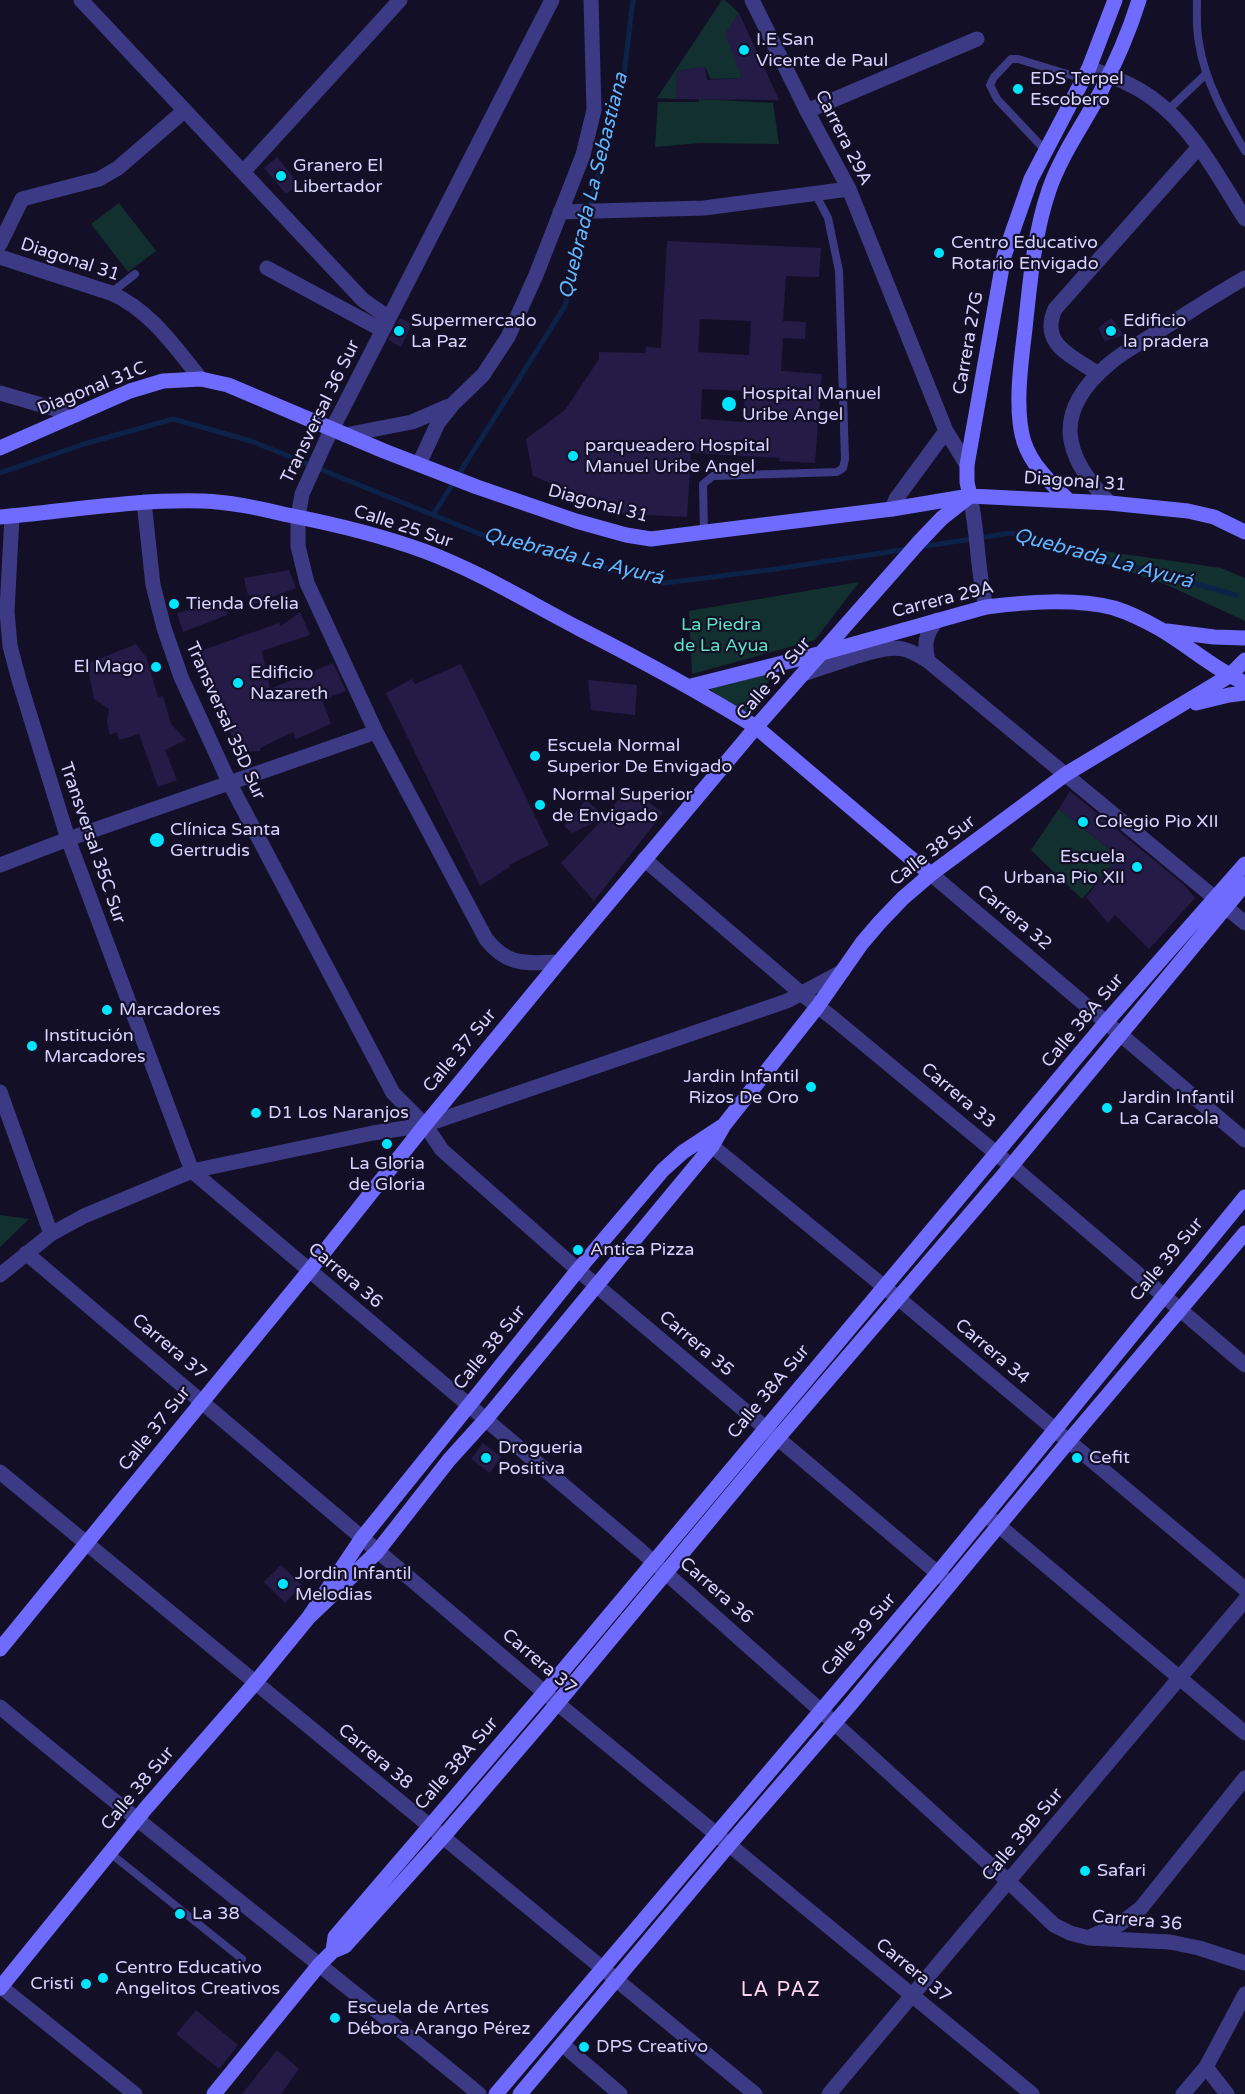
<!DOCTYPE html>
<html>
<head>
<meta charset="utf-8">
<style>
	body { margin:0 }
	canvas { display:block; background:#130f26 }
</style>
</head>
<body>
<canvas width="1245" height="2094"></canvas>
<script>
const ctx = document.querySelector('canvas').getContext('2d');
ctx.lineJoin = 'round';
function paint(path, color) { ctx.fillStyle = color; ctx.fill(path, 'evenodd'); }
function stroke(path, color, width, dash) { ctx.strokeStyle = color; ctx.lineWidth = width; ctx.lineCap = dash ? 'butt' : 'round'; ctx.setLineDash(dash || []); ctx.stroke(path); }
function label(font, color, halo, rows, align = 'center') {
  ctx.font = font + ' "Varela Round",sans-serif'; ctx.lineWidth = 4.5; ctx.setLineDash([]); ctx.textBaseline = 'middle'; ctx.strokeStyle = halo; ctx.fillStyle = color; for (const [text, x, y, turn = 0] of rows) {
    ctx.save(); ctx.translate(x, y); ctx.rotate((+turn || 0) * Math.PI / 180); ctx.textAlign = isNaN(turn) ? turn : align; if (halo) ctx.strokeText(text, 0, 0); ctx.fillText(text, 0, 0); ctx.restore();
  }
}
paint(new Path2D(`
	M722,0H725L739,13L727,31L742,78L711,79L705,67L677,71L676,99L657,98Z
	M699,99L773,103L779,144L700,143L655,147L658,102H699Z
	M119,203L156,251L128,272L91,224Z
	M1046,543L1221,568L1245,578V621L1165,584Z
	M859,582L815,640L692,674L689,611Z
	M780,666L743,715L705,685Z
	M1059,809L1119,857L1082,899L1031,850Z
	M0,1215L29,1219L0,1247Z`), '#12302f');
stroke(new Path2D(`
	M0,473L84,444L173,419L251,441L485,536L665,583L776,569L908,549
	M433,515L565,306L624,74L633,0
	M920,547L1011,533L1236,595`), '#0c2248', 5);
paint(new Path2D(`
	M739,13L779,100L676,99L677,71L705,67L707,80L742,78L725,34Z
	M277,157L299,184L286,194L264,168Z
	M667,241L821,248L819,277L786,276L783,321L806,322L805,339L783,338L781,371L822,374L815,463L779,461L780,458L691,453L687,517L625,514L533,476L526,439L565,410L599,359V352L645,353L646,347L661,348ZM700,319L751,321L749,355L698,352ZM702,389L745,391L743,422L701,419Z
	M400,318L412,324L401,347L388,340Z
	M1111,318L1124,335L1105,341L1098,328Z
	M289,570L296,588L254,604L247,592L244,578Z
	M225,601L227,615L183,632L177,613Z
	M300,612L310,635L262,651L270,689L333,663L346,691L322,700L331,724L296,739L293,732L260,748L261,751L240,752L192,654L279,623L281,626Z
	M136,644L146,657L158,697L163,696L171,724L186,740L165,750L177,780L158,787L139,734L119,740L117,732L110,735L107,722L109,709L94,699L87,664Z
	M461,664L549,845L509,865L510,867L480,886L386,693L412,679L415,684Z
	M588,680L637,685L635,715L591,710Z
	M629,787L663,813L594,901L561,863L605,817L572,833L564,826L586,800L606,817L615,807L614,805Z
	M1070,791L1183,884L1195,898L1149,949L1115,915L1108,923L1086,897L1119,857L1059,809Z
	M483,1443L501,1457L490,1473L471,1459Z
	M281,1565L302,1585L285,1603L264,1582Z
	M196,2010L238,2045L219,2069L176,2034Z
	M277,2050L299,2069L281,2094H242Z`), '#241b47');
stroke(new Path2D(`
	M1197,0C1197,14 1196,29 1199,43C1205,82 1225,117 1245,151
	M1167,111L1206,74
	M1045,150L997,99L990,85L994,77L1011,59H1018L1077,77L1083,73
	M111,293L135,274
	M704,532L703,484L713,476L837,472L843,468L845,459L839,271L828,218L815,193
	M110,1853L242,1959`), '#3d3a85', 8);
stroke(new Path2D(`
	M81,0L363,300L389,318
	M552,0L326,441L302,494L298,517V546L307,583L376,732L486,939C508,967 526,963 559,962
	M752,0L807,111L849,189L946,431L967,465
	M1089,68C1111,76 1133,84 1152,98C1193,127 1218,177 1245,219
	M807,111L977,39
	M244,171L400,0
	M560,212L704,208L849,189
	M0,244L22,199L99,179L118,168L184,111
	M0,257L111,293C151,311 174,346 201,379
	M267,268L382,330
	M1098,374C1073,356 1039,345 1055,309L1199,147
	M0,393L76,415
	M345,435L412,422L449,406
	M419,464L438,423L453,404L483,375L508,337L536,275L583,155L594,110L591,0
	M970,496C978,532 977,570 986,607
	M144,502L153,585L164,628L181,677L230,784L393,1093L425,1125L442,1150L578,1270L947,1581
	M1110,503C1061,455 1053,411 1109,364C1124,351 1142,342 1159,331C1188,313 1216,294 1245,278
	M892,509L896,499L946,431
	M12,516L7,611L10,646L19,680L68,839L192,1171L640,1550L820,1710L1009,1882L1054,1925L1070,1933L1089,1938L1170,1942L1199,1948L1245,1963
	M937,620C925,634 924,644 928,661L1245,923
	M803,674C827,667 881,644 903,649C912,651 920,656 928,661
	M644,859L802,994L834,1019L1020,1173L1245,1365
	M0,865L68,839L376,732
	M931,874L1245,1140
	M0,1092L51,1234
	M712,1146L904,1303L1245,1589
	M26,1253L557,1703L1032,2094
	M0,1275L51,1234L84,1216L192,1171L373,1133L425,1125L787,1001L843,971
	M0,1472L755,2094
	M985,1514L1245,1733
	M0,1707C158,1839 321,1964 479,2094
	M1092,1936L1120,1924L1141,1908L1245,1778
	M0,1986L135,2094
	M562,2044L620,2094
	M1206,2067L1227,2094
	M829,2094L1245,1600
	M1183,2094L1206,2067L1245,1994`), '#3d3a85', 15);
stroke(new Path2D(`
	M0,448L130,391L163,381L201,379L228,385L384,451L477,487L576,521L626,535L651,539L698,533L892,509L970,496L1110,503L1188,511L1214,517L1245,532
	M970,496L967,482V465L1004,256L1031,179L1089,68L1115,0
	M1068,500C1051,483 1032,466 1024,442C1014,410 1021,362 1025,329C1030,282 1034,234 1049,190C1061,155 1083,125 1100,93C1114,66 1130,29 1139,0
	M0,517C68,511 135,499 203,501C232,502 261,509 288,515C334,524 380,535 424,551C478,571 528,602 578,628C639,659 699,691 756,727L908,856L931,874
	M1167,631L1214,637L1245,638
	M691,686L822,653L986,607C1027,602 1074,598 1114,608C1130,613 1146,621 1160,629C1189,646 1214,669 1245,683
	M1196,703L1229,695L1245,693
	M309,1617L377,1552L449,1460L486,1419L712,1146L724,1125L818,1006L862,943L880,922L903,898L931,874L1066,774L1229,676L1245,660
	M0,1649L309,1271L425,1125L559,962L756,727L920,541L942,518L970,496
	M333,1951L335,1937L545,1692L1107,1021L1245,864
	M0,1988L146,1808L255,1683L309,1617L362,1538L578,1270L663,1170L683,1152L721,1127
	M214,2094L319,1965L333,1951L345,1946L442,1838L545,1718L777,1439L1002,1177L1245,884
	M496,2094L937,1574L1245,1197
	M520,2094L729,1845L849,1706L1068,1442L1245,1233`), '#6f6bff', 15);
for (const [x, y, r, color] of [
	[744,50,6,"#00e5ff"],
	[1018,89,6,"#00e5ff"],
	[281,176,6,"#00e5ff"],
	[939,253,6,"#00e5ff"],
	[399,331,6,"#00e5ff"],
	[1111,331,6,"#00e5ff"],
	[729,404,8,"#00e5ff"],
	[573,456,6,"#00e5ff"],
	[174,604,6,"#00e5ff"],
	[156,667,6,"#00e5ff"],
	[238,683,6,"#00e5ff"],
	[535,756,6,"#00e5ff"],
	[540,805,6,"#00e5ff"],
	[1083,822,6,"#00e5ff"],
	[157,840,8,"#00e5ff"],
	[1137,867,6,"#00e5ff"],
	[107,1010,6,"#00e5ff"],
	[32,1046,6,"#00e5ff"],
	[811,1087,6,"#00e5ff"],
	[1107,1108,6,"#00e5ff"],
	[256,1113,6,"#00e5ff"],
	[387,1144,6,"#00e5ff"],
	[578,1250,6,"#00e5ff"],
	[486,1458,6,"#00e5ff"],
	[1077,1458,6,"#00e5ff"],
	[283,1584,6,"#00e5ff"],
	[1085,1871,6,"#00e5ff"],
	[180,1914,6,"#00e5ff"],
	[103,1978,6,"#00e5ff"],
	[86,1984,6,"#00e5ff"],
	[335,2018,6,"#00e5ff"],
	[584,2047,6,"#00e5ff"]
]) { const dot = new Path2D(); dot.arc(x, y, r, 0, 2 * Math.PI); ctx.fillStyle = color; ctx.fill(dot); stroke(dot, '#130f26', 2); }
label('18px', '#d9d4ff', '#130f26', [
	["I.E San",756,40],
	["Vicente de Paul",756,61],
	["EDS Terpel",1030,79],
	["Escobero",1030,100],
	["Granero El",293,166],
	["Libertador",293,187],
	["Centro Educativo",951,243],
	["Rotario Envigado",951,264],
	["Supermercado",411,321],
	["La Paz",411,342],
	["Edificio",1123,321],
	["la pradera",1123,342],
	["Hospital Manuel",742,394],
	["Uribe Angel",742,415],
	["parqueadero Hospital",585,446],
	["Manuel Uribe Angel",585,467],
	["Tienda Ofelia",186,604],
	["El Mago",144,667,"right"],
	["Edificio",250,673],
	["Nazareth",250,694],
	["Escuela Normal",547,746],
	["Superior De Envigado",547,767],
	["Normal Superior",552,795],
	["de Envigado",552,816],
	["Colegio Pio XII",1095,822],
	["Clínica Santa",170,830],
	["Gertrudis",170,851],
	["Escuela",1125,857,"right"],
	["Urbana Pio XII",1125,878,"right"],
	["Marcadores",119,1010],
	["Institución",44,1036],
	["Marcadores",44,1057],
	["Jardin Infantil",799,1077,"right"],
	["Rizos De Oro",799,1098,"right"],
	["Jardin Infantil",1119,1098],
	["La Caracola",1119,1119],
	["D1 Los Naranjos",268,1113],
	["La Gloria",387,1164,"center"],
	["de Gloria",387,1185,"center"],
	["Antica Pizza",590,1250],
	["Drogueria",498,1448],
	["Positiva",498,1469],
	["Cefit",1089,1458],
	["Jordin Infantil",295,1574],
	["Melodias",295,1595],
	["Safari",1097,1871],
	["La 38",192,1914],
	["Centro Educativo",115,1968],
	["Angelitos Creativos",115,1989],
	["Cristi",74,1984,"right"],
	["Escuela de Artes",347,2008],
	["Débora Arango Pérez",347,2029],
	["DPS Creativo",596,2047]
], 'left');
label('18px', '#d9d4ff', '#130f26', [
	["Carrera 29A",843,138,63],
	["Diagonal 31",70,260,18],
	["Carrera 27G",969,343,-80],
	["Diagonal 31C",92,389,-22],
	["Transversal 36 Sur",321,412,-64],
	["Diagonal 31",1075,482,4],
	["Diagonal 31",598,504,15],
	["Calle 25 Sur",403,527,18],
	["Carrera 29A",943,600,-14],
	["Calle 37 Sur",774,679,-49],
	["Transversal 35D Sur",225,721,66],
	["Transversal 35C Sur",92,843,71],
	["Calle 38 Sur",933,851,-38],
	["Carrera 32",1014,918,40],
	["Calle 38A Sur",1083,1021,-50],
	["Calle 37 Sur",460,1051,-50],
	["Carrera 33",958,1096,40],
	["Calle 39 Sur",1167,1260,-50],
	["Carrera 36",345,1276,40],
	["Carrera 35",696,1344,40],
	["Carrera 37",169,1347,40],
	["Calle 38 Sur",490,1348,-51],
	["Carrera 34",992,1352,40],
	["Calle 38A Sur",769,1392,-50],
	["Calle 37 Sur",155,1429,-51],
	["Carrera 36",716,1591,41],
	["Calle 39 Sur",859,1635,-49],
	["Carrera 37",539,1662,40],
	["Carrera 38",375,1757,40],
	["Calle 38A Sur",457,1764,-49],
	["Calle 38 Sur",138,1789,-50],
	["Calle 39B Sur",1023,1835,-50],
	["Carrera 36",1137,1921,5],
	["Carrera 37",913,1971,39]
]);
label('18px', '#5fe0c0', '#130f26', [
	["La Piedra",721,625],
	["de La Ayua",721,646]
]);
label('italic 20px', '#62b6ff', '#130f26', [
	["Quebrada La Sebastiana",594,186,-76],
	["Quebrada La Ayurá",573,557,14],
	["Quebrada La Ayurá",1103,559,15]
]);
ctx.letterSpacing = '1.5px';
label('20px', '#ffd6f0', '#130f26', [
	["LA PAZ",781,1991]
]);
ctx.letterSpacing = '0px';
</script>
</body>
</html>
